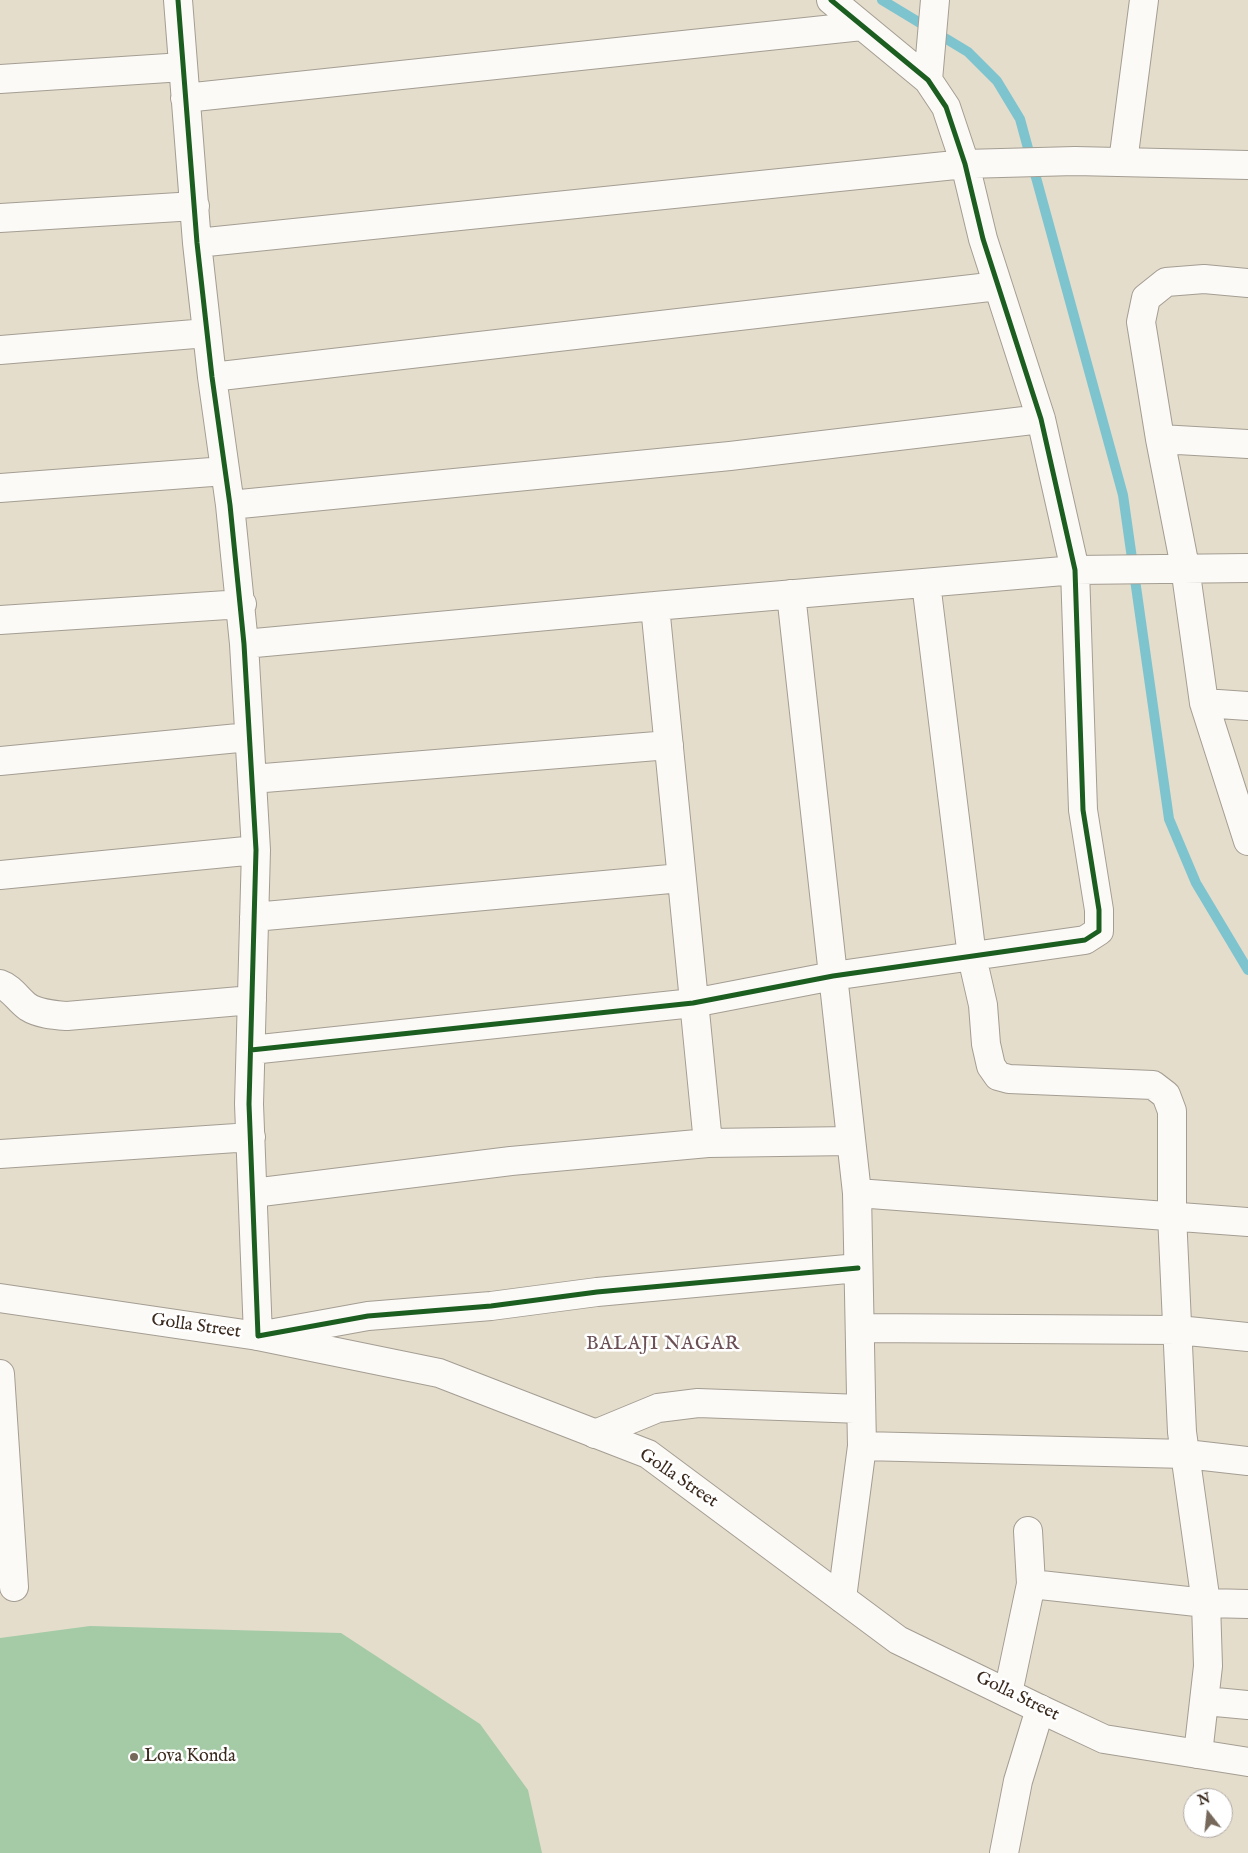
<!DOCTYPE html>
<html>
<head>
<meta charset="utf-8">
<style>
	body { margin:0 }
	#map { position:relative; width:1248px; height:1853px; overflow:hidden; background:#e4ddcc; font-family:"IM FELL English",serif }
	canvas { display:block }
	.north { position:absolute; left:1183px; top:1788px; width:50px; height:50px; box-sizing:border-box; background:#fff; border:1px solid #b1aaa5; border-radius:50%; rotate:344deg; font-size:14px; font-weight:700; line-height:20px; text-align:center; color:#3b2a1e }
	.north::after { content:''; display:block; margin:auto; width:18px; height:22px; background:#76695b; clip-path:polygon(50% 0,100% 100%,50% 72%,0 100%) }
</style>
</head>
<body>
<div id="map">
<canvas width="1248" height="1853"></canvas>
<div class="north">N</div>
</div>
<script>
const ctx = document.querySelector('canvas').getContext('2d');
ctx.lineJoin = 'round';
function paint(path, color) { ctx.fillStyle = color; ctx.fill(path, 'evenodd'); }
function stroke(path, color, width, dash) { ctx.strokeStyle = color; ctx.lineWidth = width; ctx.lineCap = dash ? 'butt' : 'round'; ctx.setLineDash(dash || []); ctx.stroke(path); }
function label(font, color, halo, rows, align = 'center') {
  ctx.font = font + ' "IM FELL English",serif'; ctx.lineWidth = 5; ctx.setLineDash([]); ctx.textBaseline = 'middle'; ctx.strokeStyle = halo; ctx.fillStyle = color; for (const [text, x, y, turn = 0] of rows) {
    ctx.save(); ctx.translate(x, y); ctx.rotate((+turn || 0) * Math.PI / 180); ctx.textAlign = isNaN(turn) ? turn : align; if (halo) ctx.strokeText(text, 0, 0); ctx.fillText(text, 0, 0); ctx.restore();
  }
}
paint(new Path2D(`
	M90,1626L341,1633L480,1724L528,1790L542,1853H0V1638Z`), '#a4cba5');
stroke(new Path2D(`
	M882,0L968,52L997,81L1020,119L1123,495L1169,819L1196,883L1248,970`), '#7ec4cf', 10);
const minor = new Path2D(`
	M178,0L197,243L212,377L230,505L244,644L256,850L249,1104L258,1336L368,1316L491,1306L597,1292L858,1268
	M0,79L183,67
	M928,80L935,0
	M185,98L862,26
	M1123,162L1144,0
	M0,218L195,206
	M197,243L965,164L1075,161L1248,165
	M1248,283L1204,279L1166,282L1146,298L1141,322L1160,439L1185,567L1204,703L1248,841
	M0,350L207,333
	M212,377L998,286
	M1160,439L1248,444
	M0,488L225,471
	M230,505L730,456L1041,419
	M926,583L972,957L983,1005L986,1044L991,1066L998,1076L1009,1079L1153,1085L1166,1095L1172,1111V1215L1182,1432L1206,1603L1208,1666L1198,1754
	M791,594L857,1193L862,1446L842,1598
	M655,606L708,1143
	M0,620L242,604
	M244,644L655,606L1075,570L1248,568
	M1204,703L1248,706
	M0,761L249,737
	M252,779L669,745
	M0,875L256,850
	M254,917L681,878
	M0,984C12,988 18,1000 28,1007C39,1014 54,1015 67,1016L252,1000
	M251,1050L693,1003L833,976L1085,940L1099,931V910L1083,810L1075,570L1041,419L983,239L965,164L946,107L928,80L831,0
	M0,1154L251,1137
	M253,1193L511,1161L708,1143L851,1141
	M857,1193L1248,1222
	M860,1328L1178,1330L1248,1337
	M0,1374L14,1587
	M595,1434L658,1408L698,1403L861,1409
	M862,1446L1186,1454L1248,1461
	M1031,1584L1206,1603L1248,1604
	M1008,1693L1031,1584L1028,1531
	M1205,1701L1248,1705
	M1004,1853L1018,1781L1040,1709`);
const tertiary = new Path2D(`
	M0,1298L258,1336L439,1373L648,1454L898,1640L1040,1709L1104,1739L1248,1762`);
stroke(minor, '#a49d92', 30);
stroke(tertiary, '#a49d92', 30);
stroke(minor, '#fbfaf7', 28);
stroke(tertiary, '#fbfaf7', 28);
stroke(new Path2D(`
	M178,0L197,243L212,377L230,505L244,644L256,850L249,1104L258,1336L368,1316L491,1306L597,1292L858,1268
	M251,1050L693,1003L833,976L1085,940L1099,931V910L1083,810L1075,570L1041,419L983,239L965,164L946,107L928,80L831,0`), '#1b5e20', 5);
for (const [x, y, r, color] of [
	[134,1757,5,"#76695b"]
]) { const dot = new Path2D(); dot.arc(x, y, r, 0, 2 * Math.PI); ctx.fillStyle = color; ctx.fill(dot); stroke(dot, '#fff', 2); }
label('18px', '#3b2a1e', '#fff', [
	["Golla Street",196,1327,8],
	["Golla Street",678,1479,34],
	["Golla Street",1017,1697,26]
]);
label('18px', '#3b2a1e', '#fff', [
	["Lova Konda",144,1757]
], 'left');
ctx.letterSpacing = '1px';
label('19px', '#6b5055', '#fff', [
	["BALAJI NAGAR",663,1345]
]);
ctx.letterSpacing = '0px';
</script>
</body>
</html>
